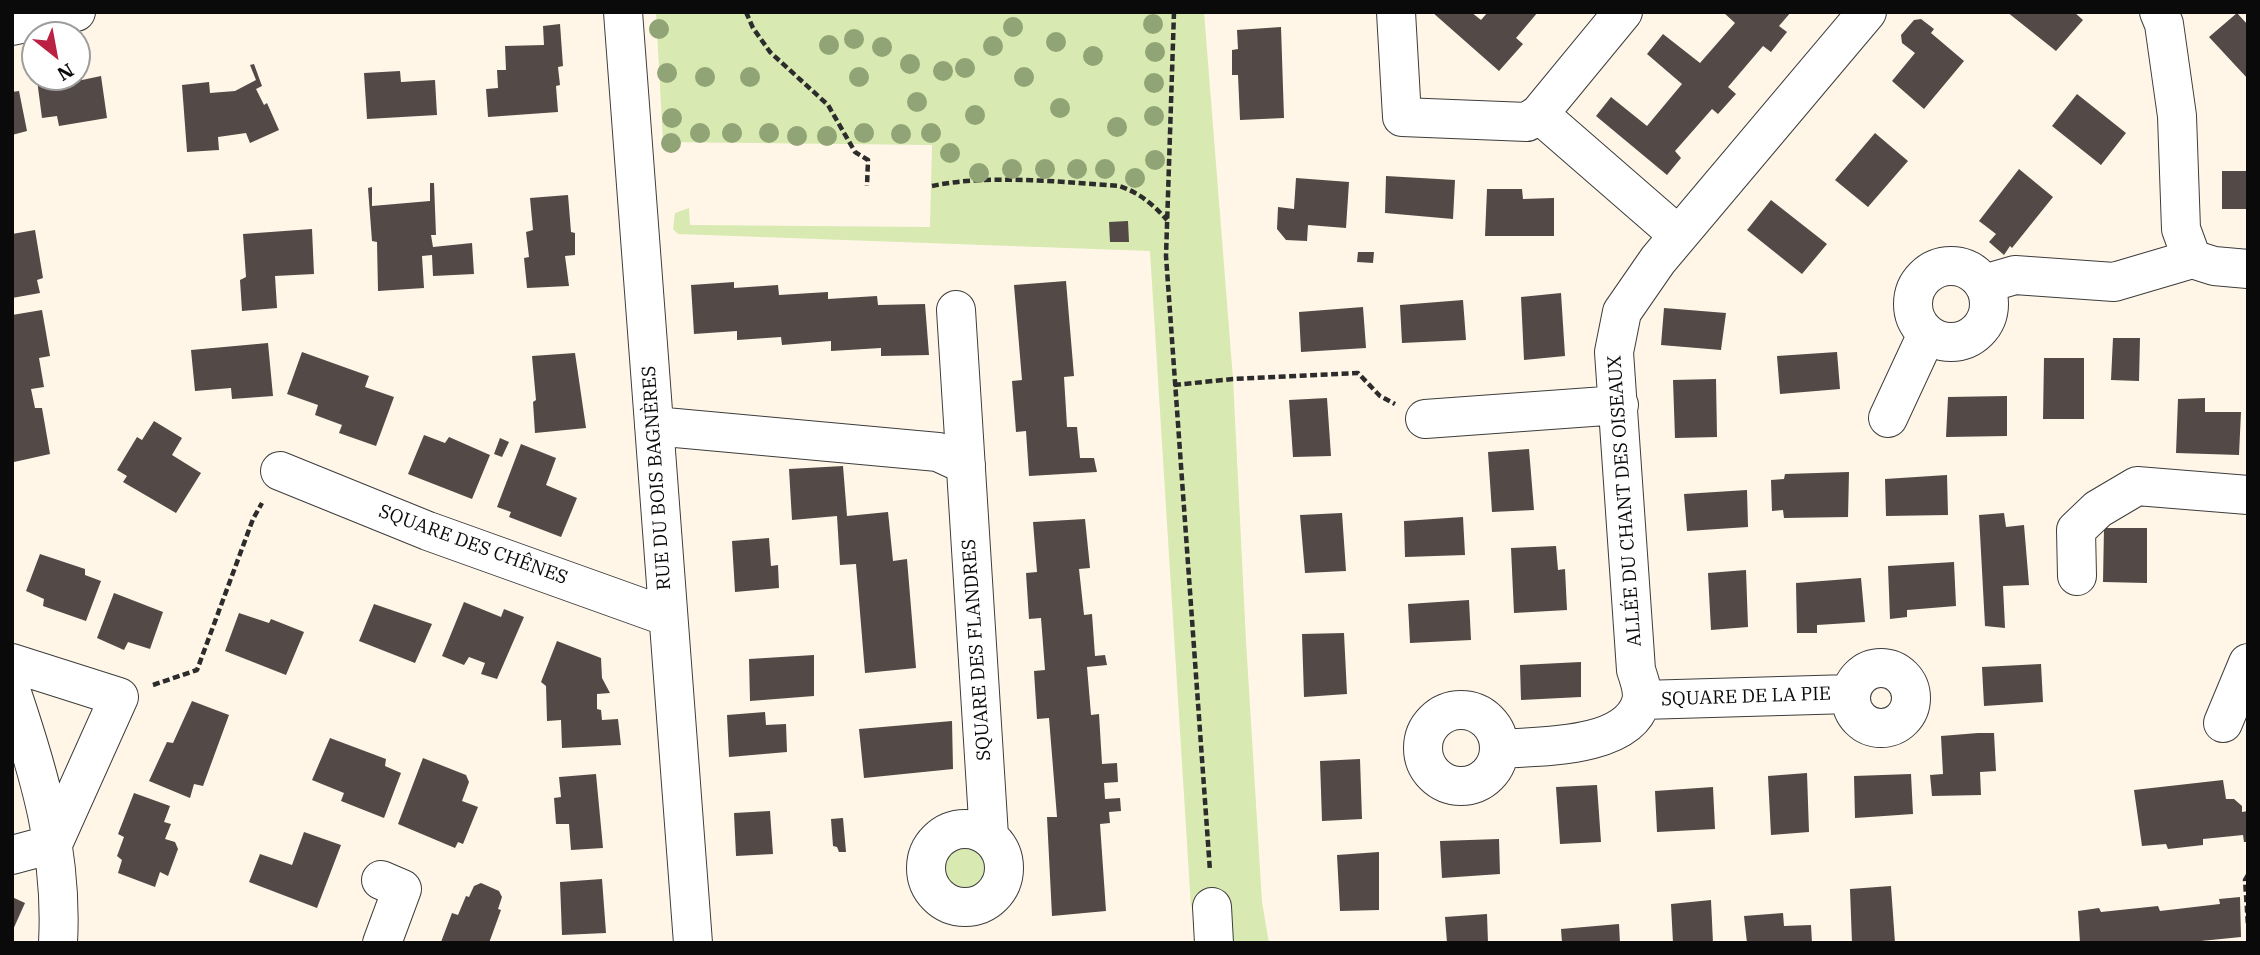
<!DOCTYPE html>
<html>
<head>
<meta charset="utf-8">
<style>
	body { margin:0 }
	#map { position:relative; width:2260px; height:955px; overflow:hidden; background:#fff6e7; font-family:"IBM Plex Serif",serif }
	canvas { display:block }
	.frame { position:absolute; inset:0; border:14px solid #0a0a0a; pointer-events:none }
	.north { position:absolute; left:21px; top:21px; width:70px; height:70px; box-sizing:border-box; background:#fff; border:2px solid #9d9d9d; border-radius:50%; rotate:149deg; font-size:19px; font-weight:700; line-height:28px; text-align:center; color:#0a0a0a }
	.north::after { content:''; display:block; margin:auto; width:24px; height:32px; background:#bb2143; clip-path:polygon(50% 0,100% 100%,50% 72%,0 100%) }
</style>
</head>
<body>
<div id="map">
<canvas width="2260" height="955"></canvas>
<div class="frame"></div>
<div class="north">N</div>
</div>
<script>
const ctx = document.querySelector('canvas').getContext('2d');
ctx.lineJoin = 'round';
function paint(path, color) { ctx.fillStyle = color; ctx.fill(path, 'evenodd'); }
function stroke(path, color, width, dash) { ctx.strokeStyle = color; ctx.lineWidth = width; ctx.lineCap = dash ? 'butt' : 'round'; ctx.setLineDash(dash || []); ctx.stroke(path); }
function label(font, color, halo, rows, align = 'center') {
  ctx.font = font + ' "IBM Plex Serif",serif'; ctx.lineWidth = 7; ctx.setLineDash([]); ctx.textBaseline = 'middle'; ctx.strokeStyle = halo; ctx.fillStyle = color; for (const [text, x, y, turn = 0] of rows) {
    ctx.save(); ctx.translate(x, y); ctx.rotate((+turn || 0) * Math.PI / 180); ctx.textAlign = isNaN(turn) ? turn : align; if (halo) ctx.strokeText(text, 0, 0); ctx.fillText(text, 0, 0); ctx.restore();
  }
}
paint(new Path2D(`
	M656,12H1204L1233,379L1246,641L1262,902L1269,943H1226L1220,906L1191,907L1150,251L678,234L673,229L675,213L689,208L690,225L930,227L932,145L663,142Z
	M940 866a24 24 0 1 1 48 0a24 24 0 1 1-48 0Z`), '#d8e9b1');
paint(new Path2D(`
	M1432,12H1471L1481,20L1488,12H1538L1516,38L1523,44L1499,71Z
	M1723,12H1791L1779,26L1787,32L1771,52L1763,46L1728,87L1736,94L1718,114L1712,109L1675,151L1681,158L1667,175L1596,116L1611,97L1647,126L1682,84L1647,54L1663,34L1700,63L1735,23Z
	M2007,12H2074L2083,20L2056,51Z
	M2237,13L2248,25V79L2209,37Z
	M1921,19L1934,29L1931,33L1964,61L1924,109L1892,81L1915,53L1902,43L1901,35L1914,20Z
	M560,24L563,66L558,67L560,85L556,86L558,112L488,117L486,89L498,88L497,70H506L505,46L544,45L543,26Z
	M1281,27L1284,118L1240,120L1238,75H1232V50L1238,49L1237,30Z
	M254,64L262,86L256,89L264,105L267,103L279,130L250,143L246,133L218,137L219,150L187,152L182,85L209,82L210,93L235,91L256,80L250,65Z
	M80,71L82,80L101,76L107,118L59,126L57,116L42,118L37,80L52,77H77V72Z
	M400,71L401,82L435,80L437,115L367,119L364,73Z
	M19,91L27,131L12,135V92Z
	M2077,94L2126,133L2101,165L2052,126Z
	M1875,133L1908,161L1868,207L1835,180Z
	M2019,169L2053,197L2012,248L2010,246L2004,255L1989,242L1996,234L1979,221Z
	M2222,171H2248V209H2222Z
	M1386,176L1455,180L1453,219L1385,213Z
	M1296,178L1349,182L1346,228L1308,225L1307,241L1286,240L1277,229L1278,207L1294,209Z
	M430,183H434L436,235H431L433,247L472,243L474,274L433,276L432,255L422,256L424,288L378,291L377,242L372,241L368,188L372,187V206L430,201Z
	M1487,189H1522L1523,199L1554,198V236H1485Z
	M568,195L571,232L575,233V255L565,256L569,286L527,288L524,258L529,257L526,232L533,230L530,198Z
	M1771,200L1827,244L1802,274L1747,230Z
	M1128,221L1129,242H1110L1109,222Z
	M312,229L314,274L275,276L277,308L242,311L240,280L246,277L243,234Z
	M35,230L43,278L37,280L40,293L12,298V234Z
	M1358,252H1374L1373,263L1357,262Z
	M1066,281L1074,376L1064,377L1067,427H1077L1080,458H1094L1097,472L1029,476L1026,431L1016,432L1012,381L1022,380L1014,285Z
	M734,282V288L778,285L779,295L828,292V299L877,296L878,305L925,304L929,355L881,356V348L831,351V341L782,345L781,337L737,340V331L694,334L691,285Z
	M1561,293L1565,356L1524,360L1521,297Z
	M1463,300L1466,340L1402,343L1400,305Z
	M1363,307L1366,348L1301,352L1299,312Z
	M1664,308L1726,313L1721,350L1661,345Z
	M42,310L50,356L39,358L44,387L31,389L35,408H42L50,454L14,462L12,315Z
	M2113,338H2140L2139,381L2111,380Z
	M268,343L273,396L232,399L231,388L195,391L191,350Z
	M302,352L369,376L365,387L394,397L376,446L339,433L342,425L315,415L318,405L287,394Z
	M1837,352L1840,389L1780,394L1777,356Z
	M575,353L586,428L535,433L533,402L536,400L532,356Z
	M2044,358H2084V419H2043Z
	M1716,379L1717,437L1675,438L1673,380Z
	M2007,396V436L1946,437L1948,397Z
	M1327,398L1331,456L1293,457L1289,400Z
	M2205,398V412H2241L2239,455L2176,453L2178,399Z
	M154,421L182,438L172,455L201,473L176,513L123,482L127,476L117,470L137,437L142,440Z
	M424,435L445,443L449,437L490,455L472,499L408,474Z
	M500,438L509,442L502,457L494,454Z
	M521,444L556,458L546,485L577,498L561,537L509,517L511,512L497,507Z
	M1529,449L1534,510L1492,512L1488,452Z
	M843,466L847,516L888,512L893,561L907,559L916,668L865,673L856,564L840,565L837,516L792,520L789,469Z
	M1849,472L1848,517L1784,518L1783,510L1772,511L1771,480L1784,479L1785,474Z
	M1947,475L1948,515L1886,516L1885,479Z
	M1747,490L1748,527L1687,531L1684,494Z
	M1342,513L1346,571L1305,573L1300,515Z
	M2004,513L2006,527L2024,525L2029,585L2003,586L2005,628L1985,626L1979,515Z
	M1463,517L1465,555L1405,557L1404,521Z
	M1085,519L1090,568L1079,569L1084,615L1092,614L1095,656L1105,655L1107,665L1087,667L1091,715L1099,714L1102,764L1117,763L1118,782L1104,783L1105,799L1120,798L1121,811L1109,812L1110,823L1100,824L1106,911L1052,916L1047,817H1057L1049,718L1037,719L1034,671L1045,670L1041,618L1029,619L1026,573L1037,572L1033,522Z
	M2104,528H2147V583L2103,582Z
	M769,538L771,566L778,565L779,588L735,592L732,541Z
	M1556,546L1558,570L1565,569L1567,610L1514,613L1511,548Z
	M40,554L85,569V575L101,581L86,621L43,606L44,599L26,591Z
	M1954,562L1956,606L1907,610V617L1890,619L1888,566Z
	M1746,570L1748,627L1711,630L1708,573Z
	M1861,578L1865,622L1817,625V633H1797L1796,583Z
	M114,593L163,612L150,649L128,642L124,650L97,638Z
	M1469,600L1471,640L1410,643L1408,604Z
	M464,602L501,617L504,609L524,617L497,679L481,674L485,663L469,657L464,665L442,656Z
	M374,604L432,624L415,663L359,641Z
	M239,613L269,623L271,619L304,632L286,675L225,651Z
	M1344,633L1347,694L1304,697L1302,634Z
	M557,641L601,658L602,678L610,693L597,694V709L601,710L602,720L618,719L621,745L562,748L561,720L547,721L546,686L541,682Z
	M814,655V696L750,701L749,659Z
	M1581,662V697L1521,700L1520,665Z
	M2041,664L2043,702L1984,706L1982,667Z
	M192,701L229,715L203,786L194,784L190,798L149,781L167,742L173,743Z
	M765,712L766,725L786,724L787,752L729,757L727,715Z
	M952,721L953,769L864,778L859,729Z
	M1978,733H1994L1996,771L1980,772L1981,795L1932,796L1930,775L1943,774L1941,736Z
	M330,738L386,759L385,766L401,773L384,818L341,801L344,793L312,780Z
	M423,758L466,775L469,782L462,801L478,807L463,844L458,842L455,848L398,824Z
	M1360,759L1362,819L1322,821L1320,761Z
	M1807,773L1809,832L1771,835L1768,776Z
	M596,774L603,848L571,850L569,824H556L554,798L561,797L559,777Z
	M1911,774L1913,814L1855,818L1854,776Z
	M2223,780L2226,799H2234L2242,806V812L2248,811V842H2244L2243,835L2203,839V845L2168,849L2166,844L2142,846L2134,790Z
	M1597,785L1601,842L1560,844L1556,787Z
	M1713,787L1715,829L1657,832L1655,791Z
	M134,793L170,806L164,822L171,824L165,839L175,842L178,849L168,876L160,872L155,887L118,873L122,860L117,856L124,837L118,834Z
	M770,811L773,854L736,856L734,813Z
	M843,818L846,852H839L837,847L833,846L831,819Z
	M304,832L341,845L317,908L249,882L260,854L292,865Z
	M1499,839L1500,874L1442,878L1440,841Z
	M1379,852V910L1340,911L1337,855Z
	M602,879L606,933L562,935L560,882Z
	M481,883L499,891L502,897L498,909L501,910L489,943L441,942L452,913L458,915L466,896L469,897L474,886Z
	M1891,886L1895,943H1852L1850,889Z
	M12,897L25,903L12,932Z
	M2240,897L2241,937L2201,941V943H2161L2160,941L2080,943L2078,911L2099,908L2101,912L2158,906L2160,911L2220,904L2219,899Z
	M1711,900L1713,943H1673L1671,904Z
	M1783,913L1784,926L1811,925L1812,943H1747L1744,916Z
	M1487,914L1488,943H1447L1445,917Z
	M1619,924L1620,943H1562L1561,929Z`), '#534946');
const minor = new Path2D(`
	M623,12L693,943
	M1396,12L1402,117L1527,122L1539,114L1623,12
	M2159,12L2164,24L2177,116L2181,229L2192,259L2214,266L2248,269
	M12,26L76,12
	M1539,114L1677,234
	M1913 304a38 38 0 1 1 76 0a38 38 0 1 1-76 0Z
	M1984,284L2015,275L2114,282L2192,259
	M956,310L989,836
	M1888,418L1927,334
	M1425,419L1619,405
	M654,426L938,452L966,465
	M280,471L428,531L668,617
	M2077,576L2076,530L2098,509L2137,486L2248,495
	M12,663L119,697L53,844L12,855
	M1851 698a30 30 0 1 1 60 0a30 30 0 1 1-60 0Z
	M12,693C40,776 63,854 58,943
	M1642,700L1850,694
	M1423 748a38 38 0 1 1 76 0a38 38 0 1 1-76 0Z
	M2223,723L2248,663
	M1500,749C1538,746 1628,749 1641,702C1644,692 1639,679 1636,670L1614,352L1622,312L1658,260L1867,12
	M926 868a39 39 0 1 1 78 0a39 39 0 1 1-78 0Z
	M381,880L402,889L382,943
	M1212,907L1214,943`);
stroke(minor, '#3d3d3d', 40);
stroke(new Path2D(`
	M746,12L753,28L770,52L828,105L855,152L868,160L867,186
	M1174,12L1166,256L1210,871
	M932,186C987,174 1062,182 1119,186C1138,192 1153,204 1167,220
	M1174,385L1233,379L1358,373L1380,396L1395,404
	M153,685L197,670L253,519L262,503
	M2248,875L2245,880L2248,925`), '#2c2c2c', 4.5, [7, 3.5]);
stroke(minor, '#fff', 38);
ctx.fillStyle = '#90a476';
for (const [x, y] of [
	[1153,24],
	[1013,27],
	[659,29],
	[854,39],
	[1056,42],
	[829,45],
	[993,46],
	[882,47],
	[1155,52],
	[1093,56],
	[910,64],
	[965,68],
	[943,71],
	[667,73],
	[705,77],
	[750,77],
	[859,77],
	[1024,77],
	[1154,83],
	[917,102],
	[1060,108],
	[975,115],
	[1154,116],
	[672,118],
	[1117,127],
	[700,133],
	[732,133],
	[769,133],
	[864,133],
	[931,133],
	[901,134],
	[797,136],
	[827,136],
	[671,143],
	[950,153],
	[1155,160],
	[1012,169],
	[1045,169],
	[1077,169],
	[1105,169],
	[979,173],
	[1135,178]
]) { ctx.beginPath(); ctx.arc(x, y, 10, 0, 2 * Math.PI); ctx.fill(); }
label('19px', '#0a0a0a', '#fff', [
	["RUE DU BOIS BAGNÈRES",657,478,-94],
	["ALLÉE DU CHANT DES OISEAUX",1625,501,-94],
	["SQUARE DES CHÊNES",473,545,20],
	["SQUARE DES FLANDRES",977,650,-94],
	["SQUARE DE LA PIE",1746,697,-2]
]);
</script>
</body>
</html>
